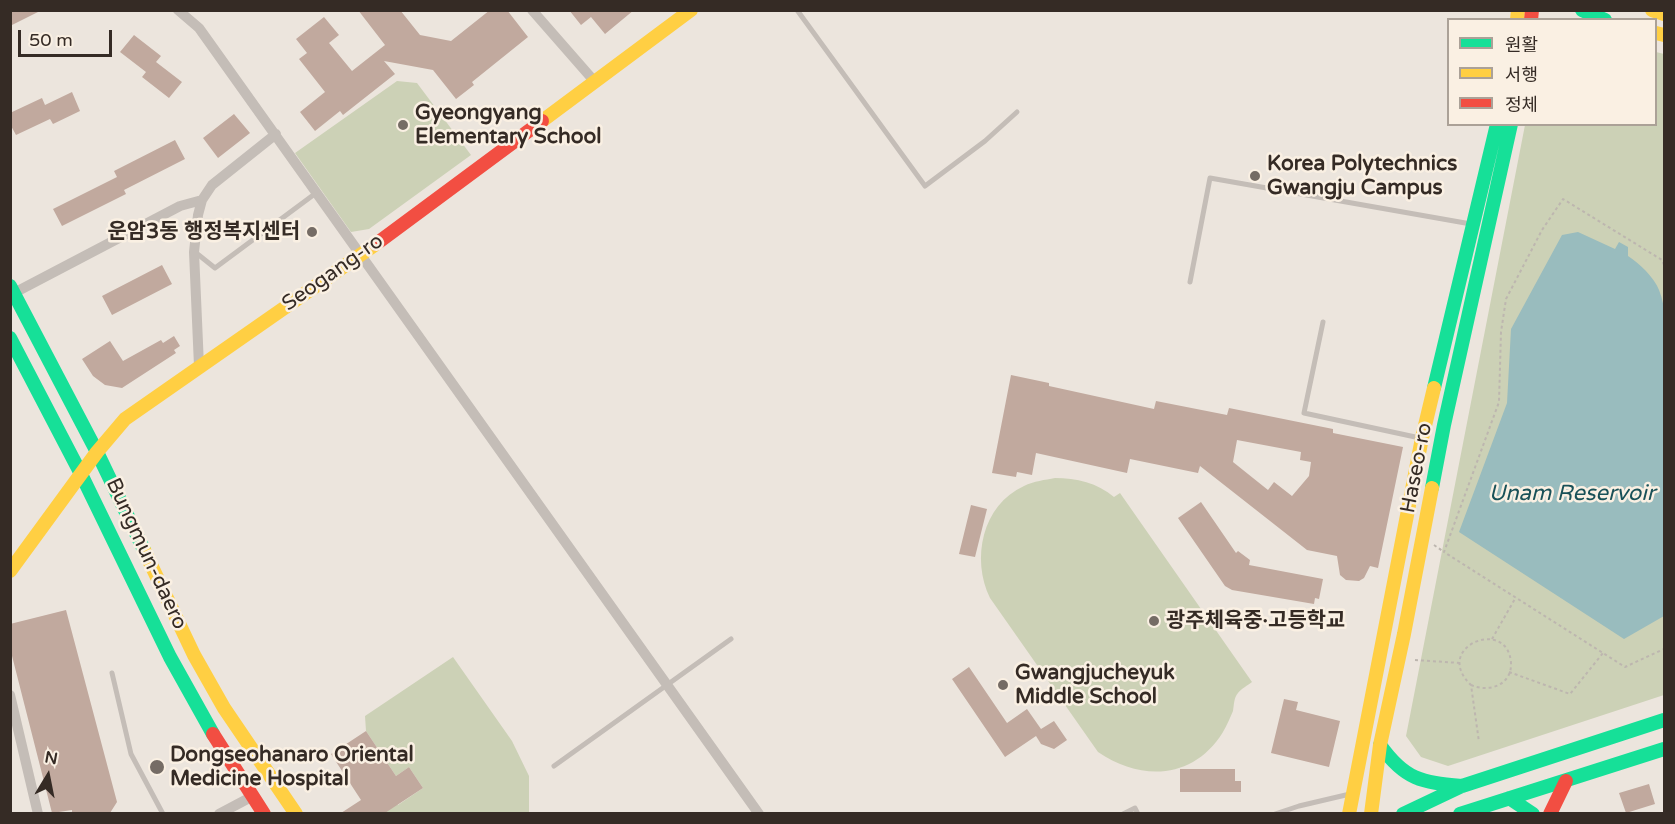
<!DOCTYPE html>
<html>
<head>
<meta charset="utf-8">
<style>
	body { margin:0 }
	#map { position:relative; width:1675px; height:824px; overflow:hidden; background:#ece5dd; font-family:"Varela Round","Noto Sans KR",sans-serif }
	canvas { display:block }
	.frame { position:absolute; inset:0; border:12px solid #352b25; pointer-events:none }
	.legend { position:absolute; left:1447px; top:18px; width:210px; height:108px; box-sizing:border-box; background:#faf0e3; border:2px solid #aba197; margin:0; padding:8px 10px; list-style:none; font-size:18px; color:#352b25 }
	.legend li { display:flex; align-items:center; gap:12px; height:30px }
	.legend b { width:30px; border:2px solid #aba197 }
	.north { position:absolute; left:18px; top:746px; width:60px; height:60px; -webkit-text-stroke:4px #faf0e3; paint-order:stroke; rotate:10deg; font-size:16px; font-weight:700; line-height:24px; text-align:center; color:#352b25 }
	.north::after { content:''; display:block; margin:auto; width:21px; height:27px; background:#352b25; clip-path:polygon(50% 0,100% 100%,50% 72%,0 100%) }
	.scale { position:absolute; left:18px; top:30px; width:94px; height:27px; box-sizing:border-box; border:3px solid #352b25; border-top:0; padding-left:8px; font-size:18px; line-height:21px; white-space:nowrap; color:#352b25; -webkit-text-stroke:4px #faf0e3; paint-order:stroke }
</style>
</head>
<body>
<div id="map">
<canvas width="1675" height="824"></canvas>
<div class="frame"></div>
<ul class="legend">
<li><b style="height:8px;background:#16e098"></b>원활</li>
<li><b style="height:8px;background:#ffcf43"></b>서행</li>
<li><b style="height:8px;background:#f24e42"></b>정체</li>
</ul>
<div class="north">N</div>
<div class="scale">50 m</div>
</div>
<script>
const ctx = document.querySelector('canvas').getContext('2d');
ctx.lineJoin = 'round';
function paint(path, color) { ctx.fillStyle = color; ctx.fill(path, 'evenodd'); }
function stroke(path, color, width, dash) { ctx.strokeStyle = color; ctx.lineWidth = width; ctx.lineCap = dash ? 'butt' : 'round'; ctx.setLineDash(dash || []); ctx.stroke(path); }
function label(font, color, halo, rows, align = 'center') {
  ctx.font = font + ' "Varela Round","Noto Sans KR",sans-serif'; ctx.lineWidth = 5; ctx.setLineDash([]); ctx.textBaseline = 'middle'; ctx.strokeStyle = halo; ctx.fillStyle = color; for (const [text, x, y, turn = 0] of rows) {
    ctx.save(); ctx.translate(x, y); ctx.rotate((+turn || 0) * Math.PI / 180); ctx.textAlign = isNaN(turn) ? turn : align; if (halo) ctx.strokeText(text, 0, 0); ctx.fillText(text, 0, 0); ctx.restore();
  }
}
paint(new Path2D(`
	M1656,52L1664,54V695L1448,766L1421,757L1406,736L1525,125L1656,124Z
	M397,81L417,83L471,155L369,229L351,232L295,153Z
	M1055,478C1076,478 1098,483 1114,497L1120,493L1252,682C1248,685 1241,689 1238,693C1234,697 1234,705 1233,711C1230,718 1227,725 1223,732C1194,779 1142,782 1098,752L990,598C971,559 982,505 1024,486C1034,481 1045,480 1055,478Z
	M453,657L512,741L529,776V813H385L377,802L390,793L398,805L423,788L409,767L396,776L366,731L365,716Z`), '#ccd1b6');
paint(new Path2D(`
	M1578,232L1615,249L1619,242L1628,247V256C1639,263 1654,277 1659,290C1673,323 1660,386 1664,424V616L1624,639L1459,532L1507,403L1511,329L1562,235Z`), '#99bcbe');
paint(new Path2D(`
	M10,10H42L10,26Z
	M358,10H400L420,35L451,41L490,10H507L528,37L472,82L474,85L456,99L433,70L384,61L395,74L343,115L340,111L315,131L300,112L325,92L299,59L307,53L296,39L324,17L339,35L329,43L352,71L385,45Z
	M569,10H634L605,34L591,17L581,25Z
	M134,35L161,56L156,62L182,82L169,98L142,77L146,72L120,52Z
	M72,92L80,111L53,124L50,119L16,135L10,124V113L42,98L45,105Z
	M234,114L250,133L218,158L203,138Z
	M175,140L185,159L124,190L126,194L62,226L53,209L117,177L114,171Z
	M162,265L172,284L112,315L102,296Z
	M174,336L180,346L174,350L176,353L122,388L105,385L93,376L82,359L110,341L123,361L161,340L163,343Z
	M1011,375L1049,383V386L1154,409L1156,401L1227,415L1229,408L1333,429V433L1403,447L1378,568L1370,566L1364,578L1359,581L1346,580L1340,575L1337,556L1307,550L1200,466L1198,473L1130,459L1127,473L1036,453L1032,475L1017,472L1016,477L992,473ZM1237,440L1301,452L1300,460L1311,462L1309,476L1292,496L1274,482L1268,490L1233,462Z
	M1201,502L1236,553L1238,551L1250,560L1249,565L1323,579L1319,599L1315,598L1314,604L1232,590L1225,586L1178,518Z
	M971,505L987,509L975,557L959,554Z
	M66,610L117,802L110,813H72V810L52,813L10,648V624Z
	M969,667L1007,723L1027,709L1041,729L1054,721L1067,740L1054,749L1041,744L1036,736L1005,757L952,679Z
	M1284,699L1298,702L1296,710L1340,721L1329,767L1271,753Z
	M366,731L396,776L409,767L423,788L385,813H341L361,800L331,754Z
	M1180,769H1235V781H1241V792H1180Z
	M1649,784L1655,804L1626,813L1619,793Z`), '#c1a99e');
stroke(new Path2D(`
	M1664,265L1662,260L1563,199L1542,230L1506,299L1501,332L1499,402L1444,552L1625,667L1664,649
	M1434,545L1444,552
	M1492,639L1516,597
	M1415,660L1460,663
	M1509,672L1570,694L1603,653
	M1471,685C1489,693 1512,685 1511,663C1508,616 1431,647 1471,685L1479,742`), '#bdb6af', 2, [3, 3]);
stroke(new Path2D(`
	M797,10L925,186L985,141L1017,112
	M195,252L215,268L316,193
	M1190,282L1210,178L1471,224
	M1323,322L1304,413L1420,438
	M112,673L131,754L163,814
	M554,766L731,639
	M1123,814L1135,808L1138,814
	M1275,814L1299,806L1350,794`), '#c4bdb7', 5);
stroke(new Path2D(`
	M178,10L199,28L759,814
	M532,10L595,82
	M14,293L180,206L202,200
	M199,366L194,252L198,215L202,200L212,185L276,134
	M10,695L38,814
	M219,814L253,796`), '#c4bdb7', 10);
stroke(new Path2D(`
	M1582,10L1605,20
	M10,286L97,452L144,550
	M10,338L81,474L170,657L213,734
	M1434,388L1497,124
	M1432,488L1444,425L1511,124
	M1380,745C1405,780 1421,782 1462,786
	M1509,798L1533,814
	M1403,814L1462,786L1664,720
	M1460,814L1664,749`), '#16e098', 14);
stroke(new Path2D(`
	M1652,10L1664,14
	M1517,20L1518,10
	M1656,33L1664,35
	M542,121L691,10
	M144,550L194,655L224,708L296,814
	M10,571L97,452L125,419L376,244
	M1349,814L1422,438L1434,388
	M1371,814L1380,745L1404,634L1432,488`), '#ffcf43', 14);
stroke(new Path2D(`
	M1531,20L1532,10
	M376,244L542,121
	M213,734L264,814
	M1550,814L1566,781`), '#f24e42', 14);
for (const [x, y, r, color] of [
	[403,125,6,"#756c65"],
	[1255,176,6,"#756c65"],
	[312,232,6,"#756c65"],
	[1154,621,6,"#756c65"],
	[1003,685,6,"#756c65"],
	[157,767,8,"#756c65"]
]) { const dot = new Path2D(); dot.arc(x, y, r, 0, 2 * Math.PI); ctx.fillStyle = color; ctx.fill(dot); stroke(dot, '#faf0e3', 2); }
label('bold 21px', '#352b25', '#faf0e3', [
	["Gyeongyang",415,113],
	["Elementary School",415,137],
	["Korea Polytechnics",1267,164],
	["Gwangju Campus",1267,188],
	["운암3동 행정복지센터",300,232,"right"],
	["광주체육중·고등학교",1166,621],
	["Gwangjucheyuk",1015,673],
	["Middle School",1015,697],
	["Dongseohanaro Oriental",170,755],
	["Medicine Hospital",170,779]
], 'left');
label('21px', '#352b25', '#faf0e3', [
	["Seogang-ro",333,273,-35],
	["Haseo-ro",1417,468,-79],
	["Bungmun-daero",146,554,65]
]);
label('italic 22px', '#195158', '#faf0e3', [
	["Unam Reservoir",1572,494]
]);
</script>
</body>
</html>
